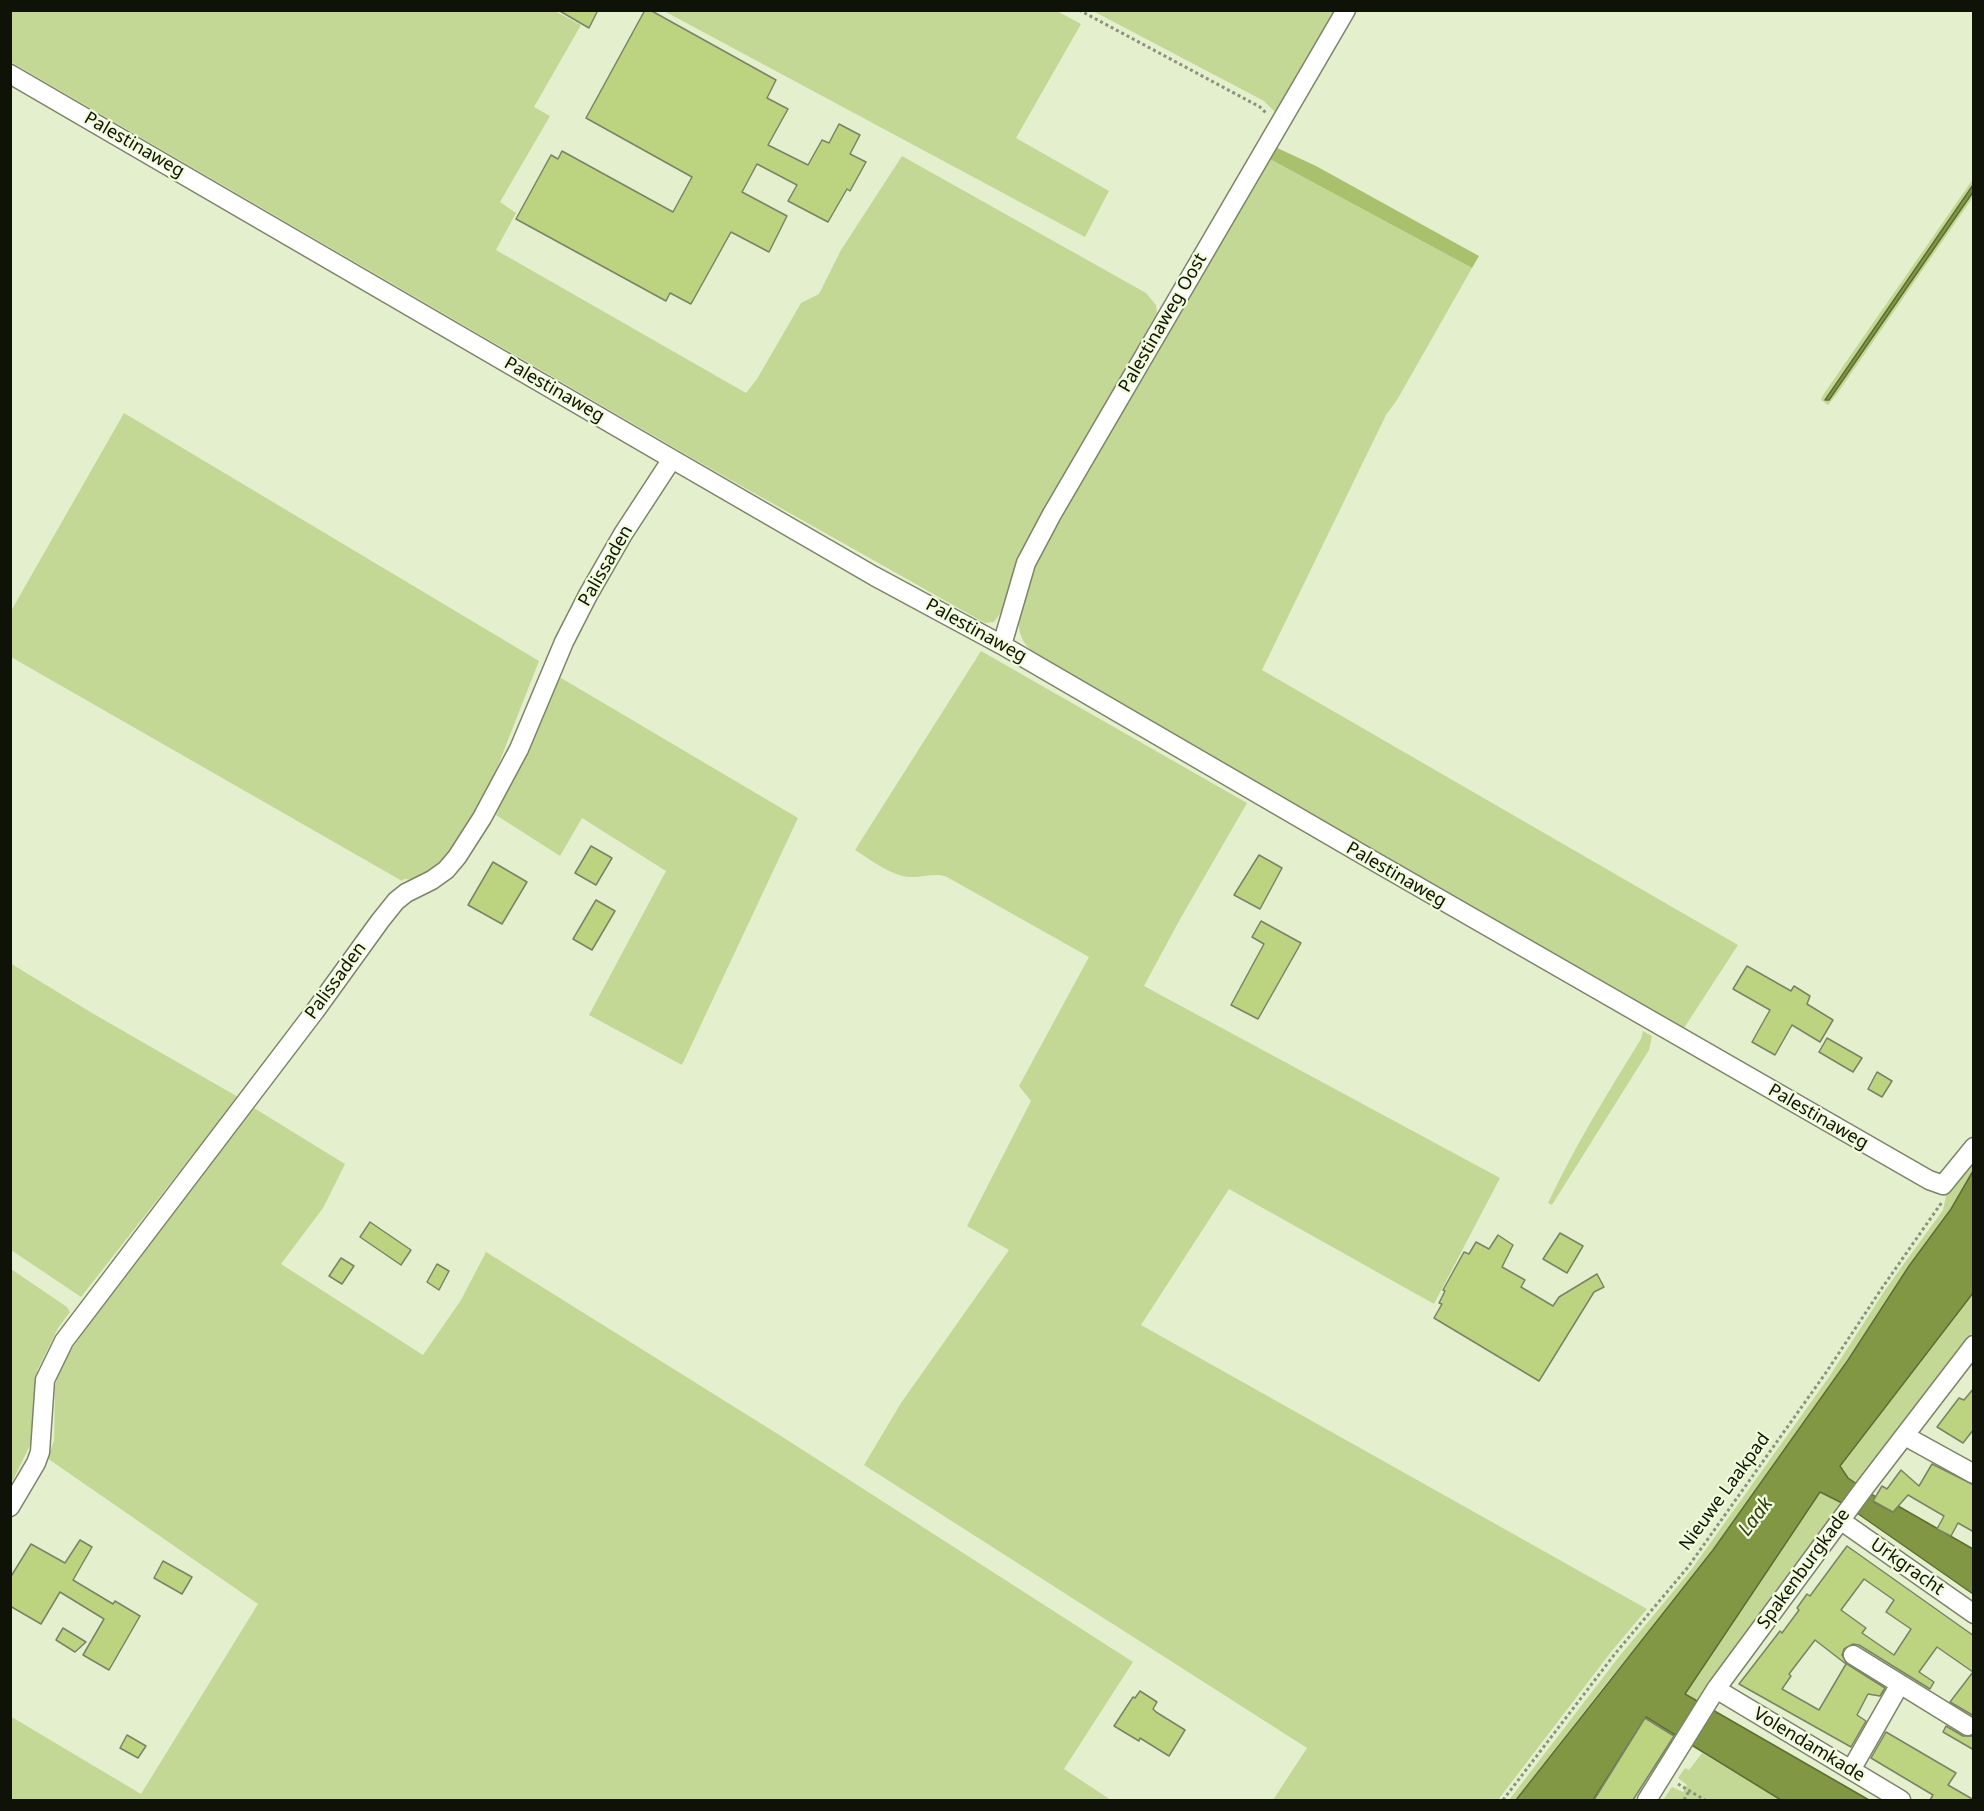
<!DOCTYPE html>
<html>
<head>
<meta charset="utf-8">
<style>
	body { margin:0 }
	#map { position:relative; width:1984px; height:1811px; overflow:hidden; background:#e4efcd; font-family:"Noto Sans",sans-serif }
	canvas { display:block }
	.frame { position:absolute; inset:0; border:12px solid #0e1207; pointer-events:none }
</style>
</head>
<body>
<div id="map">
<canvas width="1984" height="1811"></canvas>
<div class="frame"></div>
</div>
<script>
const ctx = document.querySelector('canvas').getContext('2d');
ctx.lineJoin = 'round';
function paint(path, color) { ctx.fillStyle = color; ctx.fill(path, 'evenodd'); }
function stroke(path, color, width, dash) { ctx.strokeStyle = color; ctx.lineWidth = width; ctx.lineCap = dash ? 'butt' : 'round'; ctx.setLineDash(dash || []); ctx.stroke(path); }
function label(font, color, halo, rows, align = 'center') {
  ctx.font = font + ' "Noto Sans",sans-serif'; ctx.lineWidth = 4.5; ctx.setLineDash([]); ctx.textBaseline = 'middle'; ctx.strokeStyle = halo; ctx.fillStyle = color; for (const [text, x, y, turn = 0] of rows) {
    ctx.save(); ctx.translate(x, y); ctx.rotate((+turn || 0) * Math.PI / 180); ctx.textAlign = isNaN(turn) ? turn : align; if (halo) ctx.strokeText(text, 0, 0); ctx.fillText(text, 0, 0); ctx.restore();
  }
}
paint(new Path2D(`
	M11,11H555L581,25L534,107L550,116L500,202L516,213L496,250L746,393L757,379L801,303L819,294L841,250L902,156L1146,293L1156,305L1157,313L1019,560L1001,612L994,622L985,623L706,466L11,62Z
	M664,11H1057L1081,24L1016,138L1109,191L1085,237Z
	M1093,11H1340L1278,115L1264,101Z
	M1266,157L1472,268L1397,400L1386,415L1262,670L1738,945L1684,1028L1586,971L1563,961L1036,657C1033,652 1027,647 1024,642C1011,620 1025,590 1031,568Z
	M1973,179V185L1826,400H1829L1973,192V197L1837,394L1828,405L1821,400L1823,395Z
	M124,413L539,661L486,796L448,862L424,880L404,879L402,881L11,657V611Z
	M981,651L1247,803L1179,921L1144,986L1500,1178L1434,1304L1229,1189L1141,1325L1647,1609L1611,1652L1498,1800H1273L1307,1748L864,1465L901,1403L1009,1250L967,1226L1031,1101L1019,1086L1089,957L947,877C935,872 922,878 910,877C891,876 871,860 855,850Z
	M556,675L798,818L682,1065L589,1015L666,871L582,818L560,856L496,815Z
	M10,963L92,1013L238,1097L81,1297L11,1250Z
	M1643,1031L1652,1036L1649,1050L1552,1205L1548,1203C1575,1146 1608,1092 1641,1039Z
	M254,1108L345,1164L323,1208L281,1264L423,1355L461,1300L486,1252L781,1436L1133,1662L1064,1769L1111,1800H11L10,1716L141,1794L258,1604L47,1458L54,1441L55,1387L60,1366L96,1314L125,1278L182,1200Z
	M1973,1158V1171L1951,1209L1909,1266L1821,1399L1687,1585L1608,1681L1516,1800H1509L1618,1658L1691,1570L1829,1377L1885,1290L1943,1210L1947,1192Z
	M11,1269L67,1307L70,1312L58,1328L37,1371L34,1437L11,1484Z
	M1973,1293V1332L1858,1485L1848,1478L1840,1466Z
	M1820,1492L1844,1504L1699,1702L1685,1694Z
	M1702,1753L1781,1800H1663L1672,1787L1683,1792L1687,1785L1678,1778L1685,1768L1689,1770Z`), '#c4d896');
paint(new Path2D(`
	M1273,146L1316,166L1479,256L1472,268L1266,157Z`), '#a9c16d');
const water = new Path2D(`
	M1973,185V192L1829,400H1825Z
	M1973,1171V1293L1840,1466L1848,1478L1876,1497L1874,1502L1893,1512L1898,1506L1973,1549V1594L1844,1504L1820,1492L1685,1694L1869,1800H1781L1646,1717L1593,1800H1516L1713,1550L1848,1360L1909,1266L1951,1209Z`);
paint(water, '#819744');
stroke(water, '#5e6f32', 1.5);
const building = new Path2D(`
	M558,10H598L589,28Z
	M645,10H650L776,80L767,98L788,109L768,145L808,165L822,140L829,143L839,124L860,135L850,154L866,162L850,191L847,189L828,222L788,201L797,185L757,164L742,192L787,216L769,252L731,232L691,304L670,293L666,301L516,219L551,155L558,159L562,151L673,212L692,177L586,118Z
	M591,846L612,858L596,885L575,873Z
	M1259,855L1282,868L1260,909L1234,895Z
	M493,862L527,882L502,924L468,905Z
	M596,900L615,911L592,950L573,939Z
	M1261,921L1301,943L1258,1019L1231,1005L1264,944L1252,937Z
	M1747,966L1791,991L1794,986L1810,996L1807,1004L1833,1020L1820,1042L1792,1025L1775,1055L1752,1042L1770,1010L1733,989Z
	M1827,1038L1862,1058L1853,1072L1819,1052Z
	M1877,1072L1892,1081L1882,1097L1868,1089Z
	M370,1222L411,1250L401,1265L360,1237Z
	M1560,1233L1583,1246L1567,1273L1543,1259Z
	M1498,1235L1513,1245L1502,1267L1525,1280L1521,1287L1553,1306L1559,1297L1597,1274L1604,1287L1594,1292L1539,1381L1434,1318L1442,1304L1439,1303L1445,1291L1443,1290L1464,1252L1469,1254L1476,1242L1489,1249Z
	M341,1258L354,1266L342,1284L329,1276Z
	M437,1264L449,1271L439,1290L427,1282Z
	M1974,1388V1429L1963,1443L1937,1427L1959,1398L1964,1400Z
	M1932,1464L1974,1485V1532L1958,1523L1951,1536L1937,1529L1944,1516L1908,1495L1893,1512L1873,1501L1882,1486L1887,1489L1901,1470L1919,1486Z
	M80,1540L92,1547L73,1580L113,1604L115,1601L140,1616L109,1670L83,1655L104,1619L60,1592L41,1624L10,1606V1578L31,1544L65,1563Z
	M1847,1546L1974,1636V1716L1950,1702L1973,1672L1937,1647L1919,1672L1934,1682L1930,1689L1859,1645L1853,1644L1844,1649L1842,1655L1847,1664L1885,1688L1880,1696L1868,1694L1857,1715L1866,1721L1851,1747L1739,1684L1780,1631L1782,1633L1799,1610L1797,1608L1807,1594L1810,1596ZM1864,1579L1894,1600L1886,1612L1911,1629L1894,1655L1862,1633L1866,1628L1841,1610ZM1815,1640L1846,1664L1819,1710L1782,1689L1791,1676L1789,1674Z
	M163,1561L192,1577L182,1594L154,1578Z
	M63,1628L86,1642L75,1652L56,1640Z
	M1140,1691L1157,1702L1153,1709L1156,1712L1185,1730L1169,1756L1140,1738L1139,1741L1114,1726L1133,1697L1135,1698Z
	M1645,1718L1674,1736L1633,1800H1594Z
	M1946,1726L1963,1736H1974V1750L1943,1732Z
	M1886,1732L1956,1773L1948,1785L1974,1800H1930L1933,1795L1871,1758Z
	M127,1735L146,1746L138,1758L120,1748Z`);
paint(building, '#bcd480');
stroke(building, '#7a8365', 1.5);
const minor = new Path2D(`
	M10,74L672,459L874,576L1002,645L1365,856L1929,1180L1943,1185L1974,1147
	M1002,645L1026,563L1052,514L1346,10
	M1905,1436L1974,1474
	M10,1507L36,1463L40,1452L45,1380L64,1341L315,1011L380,921L396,901L406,893L432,880L446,870L457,857L482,818L519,749L564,642L588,595L623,534L672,459
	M1840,1520L1974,1614
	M1853,1655L1968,1726
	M1716,1689L1901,1800
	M1851,1770L1900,1684
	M1647,1800L1716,1689L1865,1487L1974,1345`);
stroke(minor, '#7b8567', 21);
stroke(new Path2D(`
	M1079,10L1260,107L1266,113
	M1678,1784L1705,1800
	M1503,1800L1614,1655L1688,1567L1825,1374L1882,1288L1942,1202
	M1684,1800L1689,1791`), '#8a927a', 3, [3, 3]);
stroke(minor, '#fff', 18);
label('18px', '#0e1207', '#f1fcda', [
	["Palestinaweg",134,145,30],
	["Palestinaweg Oost",1163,323,-60],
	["Palestinaweg",554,390,30],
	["Palissaden",606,566,-60],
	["Palestinaweg",976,631,29],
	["Palestinaweg",1396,875,30],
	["Palissaden",336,981,-54],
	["Palestinaweg",1818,1117,30],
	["Nieuwe Laakpad",1725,1492,-54],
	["Urkgracht",1907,1567,35],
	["Spakenburgkade",1804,1569,-54],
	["Volendamkade",1809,1745,31]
]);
label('italic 20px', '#313a17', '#f1fcda', [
	["Laak",1756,1517,-53]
]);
</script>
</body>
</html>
